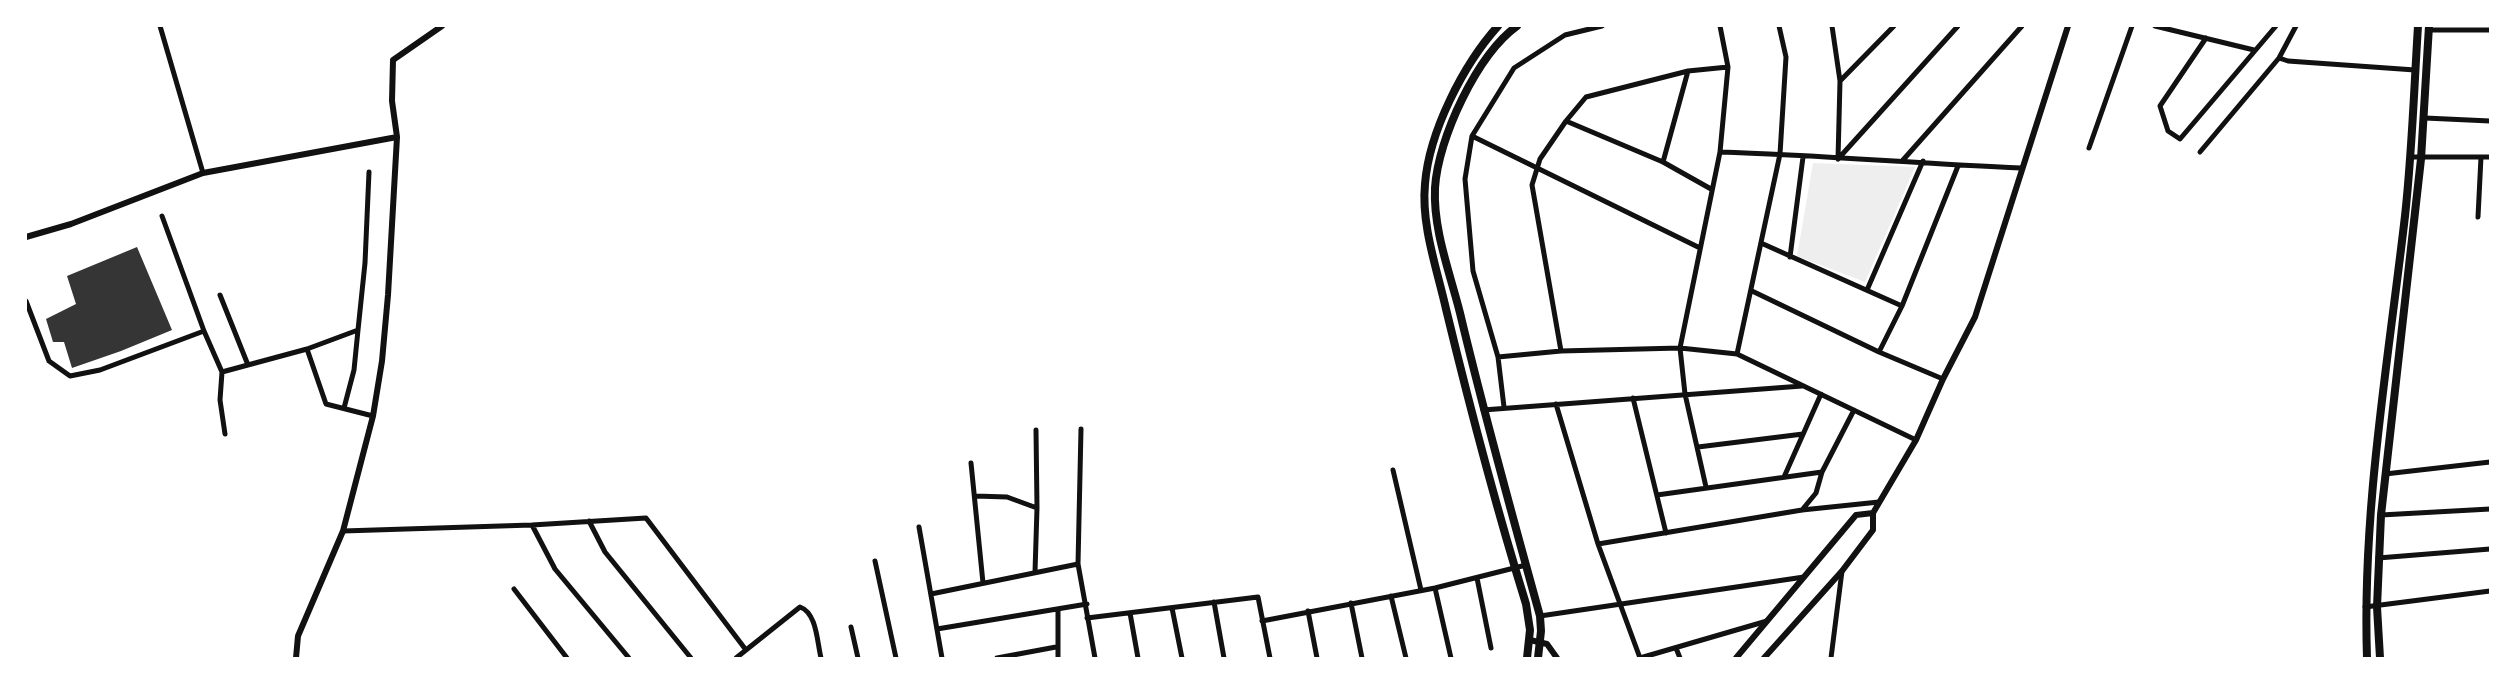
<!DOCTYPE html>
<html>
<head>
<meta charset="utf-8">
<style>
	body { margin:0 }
	#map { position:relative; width:2516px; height:684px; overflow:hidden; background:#fff; font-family:"Roboto Serif",serif }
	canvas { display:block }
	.frame { position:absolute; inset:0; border:27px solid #fff; pointer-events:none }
</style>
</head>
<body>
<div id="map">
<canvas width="2516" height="684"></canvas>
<div class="frame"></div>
</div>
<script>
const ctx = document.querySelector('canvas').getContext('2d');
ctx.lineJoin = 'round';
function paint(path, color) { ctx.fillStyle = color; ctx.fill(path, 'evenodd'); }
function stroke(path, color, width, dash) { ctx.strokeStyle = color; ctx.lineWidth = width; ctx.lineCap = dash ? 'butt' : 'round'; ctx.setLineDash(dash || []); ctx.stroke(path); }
paint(new Path2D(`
	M1813,163L1915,167L1865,282L1797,256Z`), '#eee');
paint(new Path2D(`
	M137,247L172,330L121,351L72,368L64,342H53L46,319L76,304L67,276Z`), '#353535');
stroke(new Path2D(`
	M160,26L203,173
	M1832,26L1840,81L1838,159
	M2155,26L2254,50
	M2428,30H2490
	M2206,38L2160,106L2168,131L2180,139L2276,26
	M2279,58L2288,61L2415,70
	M1840,81L1894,26
	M2425,118L2490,121
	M1566,121L1663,162L1711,189
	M1472,136L1700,248
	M2089,148L2132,26
	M1720,152C1821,155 1921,164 2021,168
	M2200,152L2279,58L2296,26
	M2410,157H2490
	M1838,159L1958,26
	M1903,160L2022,26
	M1663,162L1688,71
	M162,216L204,331
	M2478,217L2481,157
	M1761,243L1902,306
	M1790,257L1803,157
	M1867,290L1923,161
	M1752,291L1879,352L1943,379
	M220,295L248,365
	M26,301L49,361L70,376L100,370L204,331L222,372L307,349L326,404L373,416
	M307,349L358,330L365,263L369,172
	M1561,351L1532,185L1540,159L1566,121L1586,97L1688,71L1728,67
	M1879,352L1902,306L1958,166
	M1737,354L1780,154L1786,57L1779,26
	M1498,357L1561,351L1680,348L1737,354L1916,440
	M222,372L220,400L225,434
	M1633,398L1666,533
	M1556,404L1598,544L1640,658
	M1504,407L1498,357L1473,271L1465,179L1472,136L1514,68L1565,35L1602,26
	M344,408L354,370L358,330
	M1483,410L1802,386
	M1081,429L1078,564L1095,658
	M1698,447L1803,434
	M971,463L983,583
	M1393,470L1421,590
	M2385,474L2490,462
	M1784,477L1821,394
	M1706,487L1685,394L1680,348L1720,152L1728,67L1720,26
	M1657,495L1822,472
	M975,496L1007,497L1037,508
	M1802,510L1816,493L1822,472L1854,410
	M2381,515L2490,509
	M589,521L605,552L691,658
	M532,525L555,569L629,658
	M919,527L942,658
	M343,531L532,525L646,518L746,650
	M1598,544L1802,510L1879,502
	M2378,558L2490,549
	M875,561L896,658
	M1035,572L1037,508L1036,430
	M1477,578L1491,648
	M1435,588L1451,658
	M514,589L567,658
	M931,594L1078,564
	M1391,596L1406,658
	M1214,602L1224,658
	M1351,603L1362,658
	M2365,607L2490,591
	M1172,608L1182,658
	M1058,610V658
	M1308,611L1317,658
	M1130,613L1138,658
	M1540,616L1804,577
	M1087,618L1258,597L1270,658
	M1262,621L1435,588L1526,565
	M851,627L858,658
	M937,629L1087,604
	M1676,648L1680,658
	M736,658L800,607C817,613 817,642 821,658
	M997,658L1056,647
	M1640,658L1767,621
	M1831,658L1842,571`), '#111', 5);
stroke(new Path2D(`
	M26,237L71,224L203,173L397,137
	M1530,640L1547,644L1557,658
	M296,658L298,636L343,531L373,416L382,361L388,295L397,137L392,101L393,60L442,26
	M1736,658L1856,515L1873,513
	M1764,658L1842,571L1873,530V513L1916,440L1943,379L1975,317L2068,26`), '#111', 6);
stroke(new Path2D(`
	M1498,26C1463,65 1429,132 1425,184C1421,225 1437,269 1446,309C1470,408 1496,507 1526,604L1530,630L1527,658
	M1517,26C1477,55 1438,138 1435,188C1433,230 1450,273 1460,313C1484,414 1512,515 1540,616L1541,631L1538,658
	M2367,658C2362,510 2388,363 2405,216C2412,153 2414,89 2418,26
	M2380,658L2377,607L2381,515L2421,159L2429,26`), '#111', 8);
</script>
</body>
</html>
